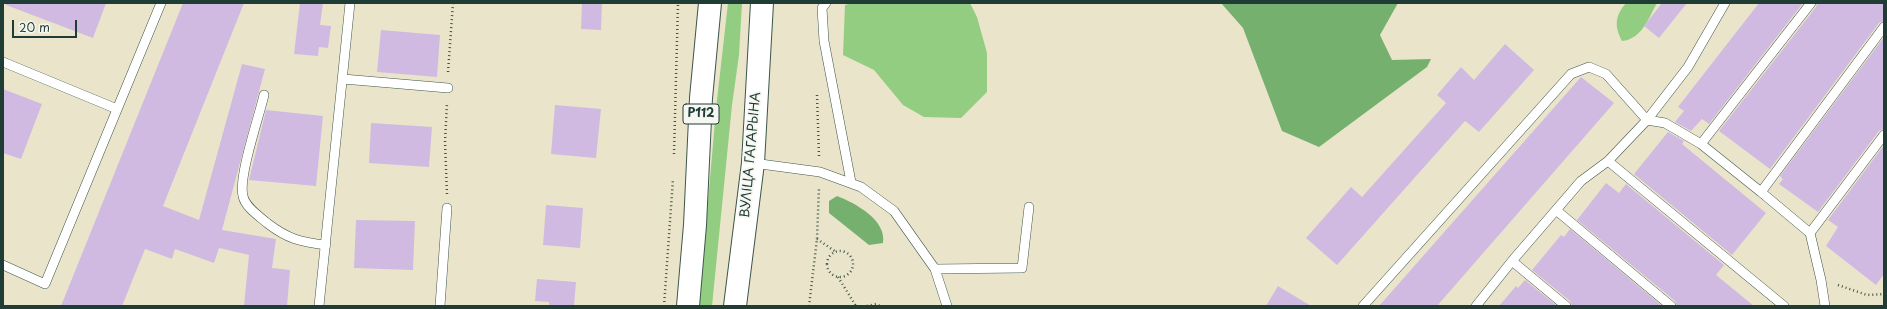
<!DOCTYPE html>
<html>
<head>
<meta charset="utf-8">
<style>
	body { margin:0 }
	#map { position:relative; width:1887px; height:309px; overflow:hidden; background:#eae5ca; font-family:"Playpen Sans",sans-serif }
	canvas { display:block }
	.frame { position:absolute; inset:0; border:4px solid #1f3d34; pointer-events:none }
	.scale { position:absolute; left:12px; top:20px; width:65px; height:18px; box-sizing:border-box; border:2px solid #1f3d34; border-top:0; padding-left:5px; font-size:12px; line-height:14px; white-space:nowrap; color:#1f3d34; -webkit-text-stroke:3px #f6f6f2; paint-order:stroke }
</style>
</head>
<body>
<div id="map">
<canvas width="1887" height="309"></canvas>
<div class="frame"></div>
<div class="scale">20 m</div>
</div>
<script>
const ctx = document.querySelector('canvas').getContext('2d');
ctx.lineJoin = 'round';
function paint(path, color) { ctx.fillStyle = color; ctx.fill(path, 'evenodd'); }
function stroke(path, color, width, dash) { ctx.strokeStyle = color; ctx.lineWidth = width; ctx.lineCap = dash ? 'butt' : 'round'; ctx.setLineDash(dash || []); ctx.stroke(path); }
function label(font, color, halo, rows, align = 'center') {
  ctx.font = font + ' "Playpen Sans",sans-serif'; ctx.lineWidth = 4; ctx.setLineDash([]); ctx.textBaseline = 'middle'; ctx.strokeStyle = halo; ctx.fillStyle = color; for (const [text, x, y, turn = 0] of rows) {
    ctx.save(); ctx.translate(x, y); ctx.rotate((+turn || 0) * Math.PI / 180); ctx.textAlign = isNaN(turn) ? turn : align; if (halo) ctx.strokeText(text, 0, 0); ctx.fillText(text, 0, 0); ctx.restore();
  }
}
paint(new Path2D(`
	M728,3H742L739,55L732,105L712,306H699L716,109Z
	M852,3H970L977,17L987,53V92L961,118L924,117L903,105L874,70L843,55L845,5Z
	M1626,3H1657C1648,19 1642,39 1622,41C1614,26 1615,16 1626,3Z`), '#92cd81');
paint(new Path2D(`
	M1221,3H1398L1380,35L1392,60L1431,59L1427,67L1319,147L1282,131L1243,28Z
	M837,196C855,203 887,220 883,243L869,245L829,213V201Z`), '#75b06f');
paint(new Path2D(`
	M7,3H106L93,38L6,5Z
	M183,3H244L163,206L199,220L242,64L265,69L222,230L276,239L272,268L290,270L287,306H244L249,255L219,248L214,263L175,249L172,259L145,249L122,306H61Z
	M300,3H323L320,25L331,26L328,48L319,47L318,56L294,54Z
	M582,3H602L601,30L581,29Z
	M1662,3H1687L1659,38L1644,26Z
	M1759,3H1803L1709,124L1702,119L1691,131L1675,122L1684,111L1678,107Z
	M1817,3H1884V21L1879,23L1770,169L1719,131L1816,7Z
	M381,30L440,35L437,77L377,72Z
	M1884,37V129L1879,131L1818,212L1779,184L1783,179L1780,176Z
	M1505,44L1534,70L1479,132L1465,121L1337,265L1306,238L1351,187L1362,197L1446,103L1437,95L1461,67L1474,80Z
	M1581,77L1614,103L1437,306H1379Z
	M3,89L42,104L21,159L3,153Z
	M555,105L601,109L596,158L551,154Z
	M266,110L323,116L316,186L249,180Z
	M371,123L432,127L429,167L369,163Z
	M1668,132L1684,141L1682,144L1766,213L1732,255L1634,174Z
	M1884,145V274L1876,285L1826,246L1838,227L1828,220Z
	M1606,183L1619,193L1626,184L1724,265L1716,275L1754,306H1677L1675,301L1577,220Z
	M546,205L583,208L580,248L543,245Z
	M356,220L415,221L413,270L354,268Z
	M1570,229L1662,306H1572L1570,301L1532,270L1561,235L1564,237Z
	M537,279L576,282L574,306H549V302L535,301Z
	M1525,280L1557,306H1499L1516,286L1518,288Z
	M1278,286L1311,306H1266Z`), '#d0bae2');
const lane = new Path2D(`
	M826,3L822,8L824,41L851,182
	M1884,27L1761,192L1810,233L1884,135
	M3,62L117,109
	M343,79L448,88
	M264,95C259,117 238,177 243,196C245,207 259,216 267,223C288,239 300,242 326,245
	M1608,161L1784,306
	M753,163L820,172L861,187L894,211L935,269L947,306
	M1761,192L1701,144L1811,3
	M1556,210L1671,306
	M1810,233L1821,280L1825,306
	M1512,261L1566,306
	M3,265L45,284L161,3
	M935,269L1022,268L1029,207
	M319,306L350,3
	M440,306L447,208
	M1363,306L1571,74L1589,67L1606,74L1647,120L1665,123L1701,144
	M1476,306L1512,261L1581,181L1608,161L1647,120L1688,67L1725,3`);
const primary = new Path2D(`
	M688,306L695,225L701,98L710,3
	M735,306L753,163L762,3`);
stroke(lane, '#3d564a', 10);
stroke(primary, '#3d564a', 24);
stroke(new Path2D(`
	M448,72L453,3
	M817,95L819,156
	M674,154L678,3
	M447,194L445,142L447,103
	M817,239L836,252
	M827 264a13 13 0 1 1 26 0a13 13 0 1 1-26 0Z
	M838,277L856,306
	M1838,285L1867,295L1884,294
	M664,306L673,179
	M809,306L817,239L819,187
	M867,306L876,304L880,306`), '#3d564a', 2.5, [1, 3]);
stroke(lane, '#fff', 9);
stroke(primary, '#fff', 22);
for (const [x, y, w] of [
	[701,114,36]
]) { const box = new Path2D(); box.roundRect(x - w / 2, y - 10, w, 20, 3); ctx.fillStyle = '#f6f6f2'; ctx.fill(box); stroke(box, '#1f3d34', 1); }
label('bold 12px', '#1f3d34', null, [
	["Р112",701,114]
]);
label('13px', '#1f3d34', '#f6f6f2', [
	["ВУЛІЦА ГАГАРЫНА",751,155,-85]
]);
</script>
</body>
</html>
